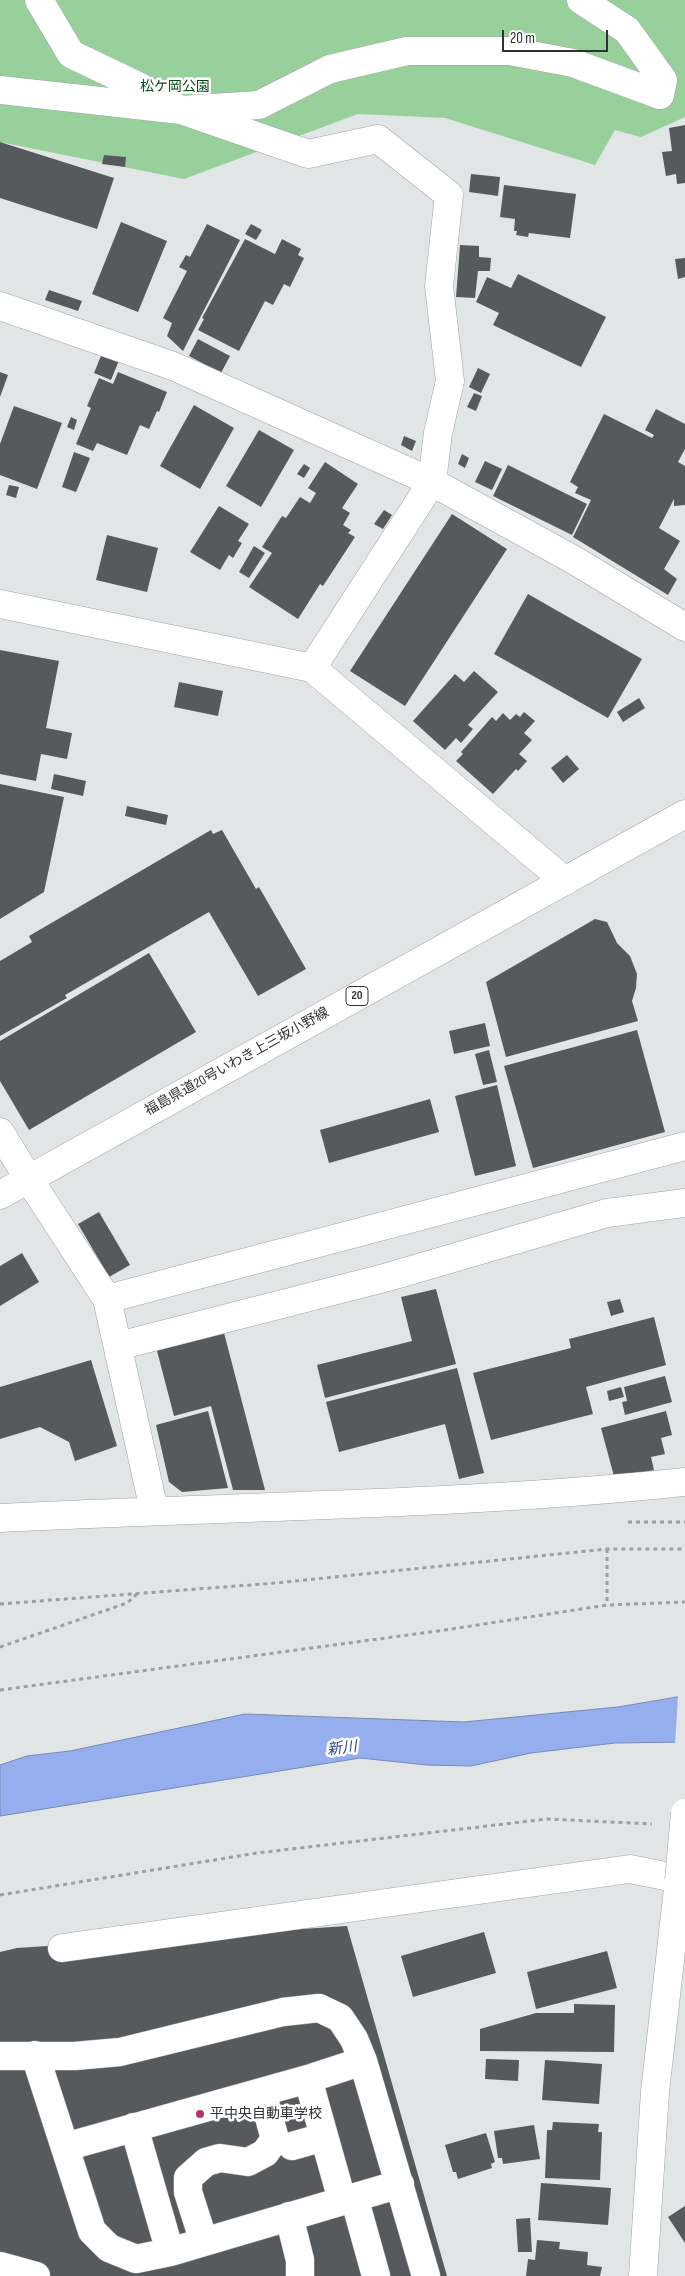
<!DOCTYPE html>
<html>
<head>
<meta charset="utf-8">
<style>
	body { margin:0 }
	#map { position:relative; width:685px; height:2276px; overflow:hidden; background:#e1e5e5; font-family:"Sofia Sans Condensed",sans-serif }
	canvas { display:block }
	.scale { position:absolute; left:502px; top:30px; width:106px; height:22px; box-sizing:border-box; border:2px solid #303132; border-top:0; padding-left:6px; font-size:15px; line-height:18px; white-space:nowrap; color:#303132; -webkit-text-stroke:4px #fff; paint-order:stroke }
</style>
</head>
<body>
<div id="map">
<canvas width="685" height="2276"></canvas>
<div class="scale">20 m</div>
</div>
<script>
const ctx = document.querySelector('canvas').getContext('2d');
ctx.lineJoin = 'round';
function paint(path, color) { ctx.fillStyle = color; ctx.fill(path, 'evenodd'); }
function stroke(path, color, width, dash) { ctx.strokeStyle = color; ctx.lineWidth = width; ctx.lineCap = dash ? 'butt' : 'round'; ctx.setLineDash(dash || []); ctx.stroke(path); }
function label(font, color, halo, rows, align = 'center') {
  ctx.font = font + ' "Sofia Sans Condensed","Noto Sans JP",sans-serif'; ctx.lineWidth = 5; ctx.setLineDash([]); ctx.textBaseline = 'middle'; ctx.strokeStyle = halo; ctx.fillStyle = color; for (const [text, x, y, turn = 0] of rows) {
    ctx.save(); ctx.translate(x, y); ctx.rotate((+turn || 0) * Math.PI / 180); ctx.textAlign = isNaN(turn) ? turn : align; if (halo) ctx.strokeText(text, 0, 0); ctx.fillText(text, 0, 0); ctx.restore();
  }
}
paint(new Path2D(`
	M0,0H685V117L641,137L615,130L595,165L445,118L358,114L184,179L0,142Z`), '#98d09c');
const water = new Path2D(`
	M685,1696V1742L615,1743L531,1753L471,1766L427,1765L360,1758L0,1816V1765L27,1756L70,1751L245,1714L464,1722L618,1707Z`);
paint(water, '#95aeed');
stroke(water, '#7788b5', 1);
paint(new Path2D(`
	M685,1694V1745H675L678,1695Z`), '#e1e5e5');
paint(new Path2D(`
	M685,125V183L677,184L676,174L666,176L662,152L672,151L669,128Z
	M0,142L114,178L97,229L0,198Z
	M104,155L126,157L125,167L102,164Z
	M471,174L500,177L498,196L469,192Z
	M504,185L576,194L570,238L529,233L528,237L516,235L517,231H514L515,219L500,217Z
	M121,222L167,241L138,312L92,294Z
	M207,224L240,240L183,351L167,336L172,323L163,318L187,271L179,267L186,255L190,257Z
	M251,224L262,230L256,240L245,234Z
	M245,239L275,254L282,239L301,249L298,255L304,258L290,287L284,284L273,305L265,301L239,351L198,330L204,319L202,318Z
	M460,245L479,246V257L491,258L490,271H478L475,298L456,297Z
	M685,258V277L678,279L675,259Z
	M518,274L606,317L581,367L493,325L499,313L476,302L487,277L511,288Z
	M49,290L82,301L78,311L45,300Z
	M198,339L230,356L221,373L189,356Z
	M103,351L120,358L111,380L94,373Z
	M478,368L490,374L481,393L469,387Z
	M0,372L8,375L0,397Z
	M118,372L167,392L159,412L157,411L149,429L140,425L127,455L97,443L93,451L76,444L91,408L87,406L99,378L113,384Z
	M474,393L482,396L476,411L467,407Z
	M194,405L234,428L200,489L160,466Z
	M14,406L62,423L37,489L0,475V444Z
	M656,409L685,424V449L678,462L685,466V505L674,506V499L659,528L680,541L664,569L677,579L668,595L573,537L591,500L575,493L578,487L570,482L604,414L652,438L654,435L645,430Z
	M71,417L77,420L74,430L67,427Z
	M259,430L294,450L261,507L226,486Z
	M404,436L416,441L412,451L401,445Z
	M74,452L90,458L76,492L62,487Z
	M462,454L469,458L465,468L458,464Z
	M485,461L502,469L492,490L475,482Z
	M325,462L358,484L342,508L350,513L343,525L351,530L348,533L355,537L323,586L320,584L298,619L249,587L272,553L262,547L282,516L286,518L300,497L310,503L316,493L308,488Z
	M304,464L310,468L304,478L297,474Z
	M508,465L587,504L572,535L493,496Z
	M9,485L19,487L16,498L6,495Z
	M219,506L249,524L238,541L242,543L233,558L229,555L220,570L190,552Z
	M384,510L392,515L383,529L374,524Z
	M452,514L507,549L405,706L350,671Z
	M107,535L158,548L147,592L96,580Z
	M254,546L265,553L249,578L239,572Z
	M528,594L642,659L608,718L494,654Z
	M0,650L59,661L46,728L72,733L67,759L41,754L36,781L0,774Z
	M474,671L498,692L468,725L473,729L461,743L456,738L445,750L413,721L455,674L464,682Z
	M179,682L223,691L218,716L174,707Z
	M639,698L645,708L623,722L617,712Z
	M524,712L535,721L524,733L532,740L519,754L527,761L518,771L516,769L493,794L456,761L463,754L461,752L492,717L496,721L503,713L510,720L516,714L520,717Z
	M567,755L579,769L563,783L551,768Z
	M54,774L86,781L83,796L51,789Z
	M0,784L64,797L44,892L0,919Z
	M127,806L168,815L166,825L125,816Z
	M211,830L213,834L222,830L256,889L259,887L306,969L258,996L209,912L65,995L67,998L0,1036V961L32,942L29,936Z
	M595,919L607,922L617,943L630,956L637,974L636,988L632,1001L638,1021L506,1057L486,982Z
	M149,953L196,1032L29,1130L0,1081V1041Z
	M485,1023L490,1046L454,1054L449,1031Z
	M637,1030L665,1132L533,1168L504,1066Z
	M489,1050L497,1082L483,1085L475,1054Z
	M497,1085L516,1166L475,1176L455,1096Z
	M430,1099L439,1132L329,1163L320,1130Z
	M99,1212L130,1265L109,1277L78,1224Z
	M22,1253L39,1282L0,1306V1266Z
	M436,1289L456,1364L325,1398L317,1365L412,1341L401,1297Z
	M620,1299L624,1312L611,1316L607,1302Z
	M654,1317L666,1365L586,1387L593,1414L491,1440L473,1373L571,1348L569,1339Z
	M223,1329L265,1490H233L211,1406L174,1416L156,1347Z
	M91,1360L117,1446L75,1461L69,1442L40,1427L0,1439V1387Z
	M457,1368L484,1473L459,1479L445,1424L339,1452L326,1402Z
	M665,1376L672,1402L625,1415L622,1402L627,1401L624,1387Z
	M621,1387L624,1397L609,1401L607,1391Z
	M208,1411L228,1488L182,1492L169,1482L156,1425Z
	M666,1411L672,1435L661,1438L665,1454L651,1457L654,1470L615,1480L601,1428Z
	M347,1926L447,2276H0V1952L17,1948Z
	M484,1932L496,1973L413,1997L401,1956Z
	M607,1951L617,1988L536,2009L527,1972Z
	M574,2004L615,2005L614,2052L480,2051V2029L536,2013H574Z
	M486,2059L519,2060L518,2081L485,2079Z
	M545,2060L602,2064L599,2104L542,2100Z
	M553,2122L599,2124L598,2132H602L600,2180L545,2178L547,2130H552Z
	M534,2125L540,2159L503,2164L502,2158H498L494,2131Z
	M486,2133L495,2162L491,2164L492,2168L458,2179L456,2172H453L445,2145Z
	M541,2183L611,2188L608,2225L538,2220Z
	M685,2206V2243L668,2217Z
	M530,2218L532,2252H518L516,2219Z
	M537,2240L560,2242L559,2249L588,2252L587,2265L602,2267L600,2276H526L528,2259L535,2260Z`), '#575a5c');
const minor = new Path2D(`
	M39,0L71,54L140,87L181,110L259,105L330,69L407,51H510L573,63L660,95L663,80L627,30L581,0
	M0,90L181,110L308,154L378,139L449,195L439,286L450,381L438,433L432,482L312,668
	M0,306L173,366L432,482L574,560L685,627
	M0,604L312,668L565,881
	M0,1132L28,1178L107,1299L154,1510
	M107,1299L685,1146
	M118,1346L388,1277L607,1213L685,1203
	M0,1518C228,1506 457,1506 685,1482
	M62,1948L630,1869L685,1880
	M35,2055L92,2231L109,2248L136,2259L170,2252L400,2184
	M0,2056H75L120,2052L283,2012L319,2008L340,2018L354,2039L363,2061L426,2276
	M308,2079L342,2200
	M134,2127L170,2252
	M292,2146L324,2137
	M65,2147L308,2079L363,2061
	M354,2197L376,2276
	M289,2216L300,2260V2276
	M204,2242L188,2192V2178L206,2162L220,2158L248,2162L265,2153L275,2139L262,2092
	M0,2266L36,2276
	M643,2276L655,2092L679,1880`);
const major = new Path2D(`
	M0,1195L685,814`);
stroke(minor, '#9fa3a4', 29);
stroke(major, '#9fa3a4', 29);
stroke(new Path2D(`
	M628,1522H685
	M607,1549V1605
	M0,1604L276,1583L607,1549H685
	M0,1647L127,1603L138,1593
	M0,1690L445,1630L607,1605L685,1602
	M0,1895L257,1853L547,1819L652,1824`), '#9c9f9f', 3, [4, 4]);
stroke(minor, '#fff', 28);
stroke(major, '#fff', 28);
const minorBridge = new Path2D(`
	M679,1880L685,1813`);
stroke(minorBridge, '#9fa3a4', 29, []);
stroke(minorBridge, '#fff', 28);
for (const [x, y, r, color] of [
	[200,2114,5,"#b9306d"]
]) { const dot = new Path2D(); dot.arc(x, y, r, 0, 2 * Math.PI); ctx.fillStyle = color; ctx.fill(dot); stroke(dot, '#fff', 2); }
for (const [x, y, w] of [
	[357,996,22]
]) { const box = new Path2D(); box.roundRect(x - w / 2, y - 9.5, w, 19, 4); ctx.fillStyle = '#fff'; ctx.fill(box); stroke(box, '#303132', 1); }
label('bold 12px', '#303132', null, [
	["20",357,996]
]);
label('14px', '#094918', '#fff', [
	["松ケ岡公園",175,87]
]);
label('14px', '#303132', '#fff', [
	["福島県道20号いわき上三坂小野線",237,1062,-29]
]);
label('14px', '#303132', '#fff', [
	["平中央自動車学校",210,2114]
], 'left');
label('italic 15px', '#2e458f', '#fff', [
	["新川",342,1749,-7]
]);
</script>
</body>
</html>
